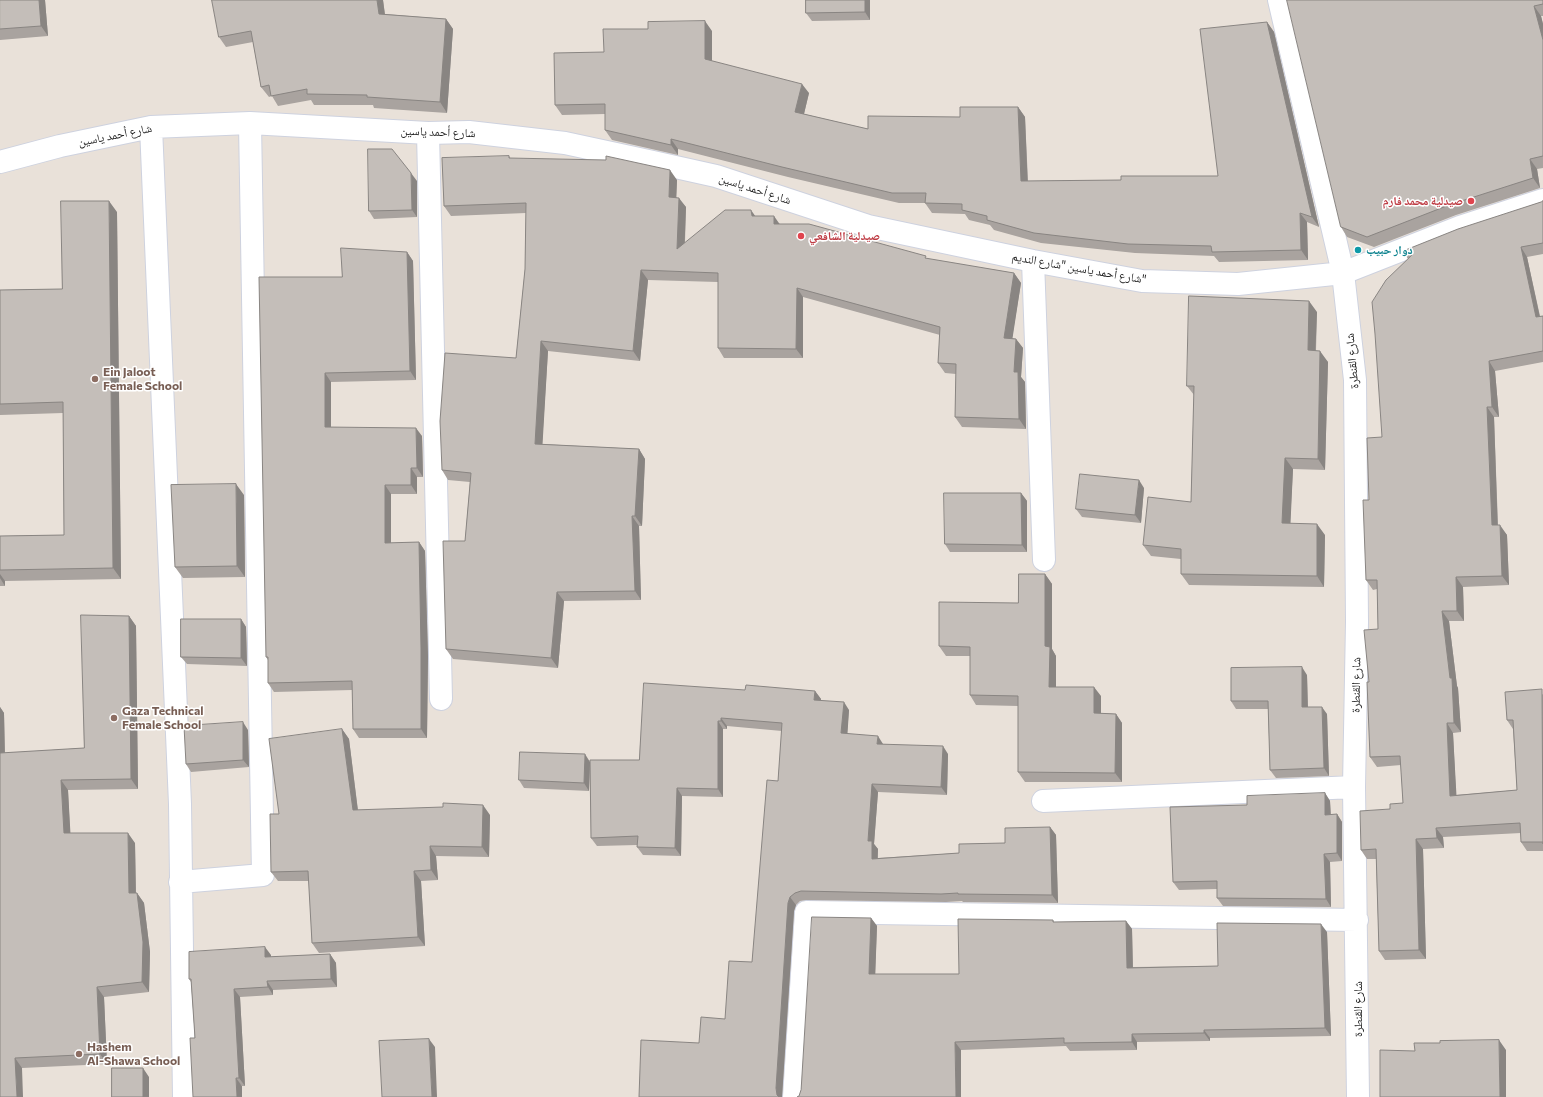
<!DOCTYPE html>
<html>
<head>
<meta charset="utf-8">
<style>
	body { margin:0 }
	canvas { display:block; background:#e9e1d9 }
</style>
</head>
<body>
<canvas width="1543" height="1097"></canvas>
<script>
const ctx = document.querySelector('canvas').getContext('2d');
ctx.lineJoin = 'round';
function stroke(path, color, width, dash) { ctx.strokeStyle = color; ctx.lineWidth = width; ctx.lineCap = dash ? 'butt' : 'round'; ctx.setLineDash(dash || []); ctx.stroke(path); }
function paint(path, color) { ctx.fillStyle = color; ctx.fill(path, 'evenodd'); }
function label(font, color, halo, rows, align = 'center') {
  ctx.font = font + ' Commissioner,"Noto Naskh Arabic",sans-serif'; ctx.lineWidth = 3; ctx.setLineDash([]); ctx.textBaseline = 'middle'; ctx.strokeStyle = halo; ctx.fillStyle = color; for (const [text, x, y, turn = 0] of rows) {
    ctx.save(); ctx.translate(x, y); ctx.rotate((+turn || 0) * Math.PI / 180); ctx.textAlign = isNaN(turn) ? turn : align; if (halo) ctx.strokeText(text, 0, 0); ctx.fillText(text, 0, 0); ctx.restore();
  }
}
const minor = new Path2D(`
	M1279,0L1343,273L1355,380L1357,622L1354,787L1358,1097
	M151,127L180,804L184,1097
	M428,133L441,699
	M0,162L60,146L151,127L250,123L428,133L469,132L565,143L653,162L716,176L868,226L1033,261L1142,281L1238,284L1343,273L1460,227L1543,200
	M1033,261L1044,560
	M1043,801L1354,787
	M180,882L263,875L250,123
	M794,1097L806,912L1357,920`);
stroke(minor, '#ced2df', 24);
stroke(minor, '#fff', 22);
paint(new Path2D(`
	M0,0H45L48,36L0,40Z
	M212,0H383L385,14L446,19L453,29L447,113L374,108L373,105H314L311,100L278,106L272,96L269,97L261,87L253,42L226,47L219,37Z
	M806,0H870V20L812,21L806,13Z
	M1287,0H1543V16H1541L1543,24V168L1537,169L1540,188L1456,215L1374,247L1347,237L1341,227Z
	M1267,22L1274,32L1319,227L1307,222L1308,260L1219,262L1214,256L1135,253L1041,243L994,230L990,225L969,220L965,214L932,213L925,203H899L788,177L678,149V155L612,140L605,130V114L562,115L555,105L604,52L712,31V61L809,93L804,114L868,129L960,117L1018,107L1025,117L1028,181L1121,180L1218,176Z
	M509,156L511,159L677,180L676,197L686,207L685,243L756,216L780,224L928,259L1014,273L1021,283L1012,338L1016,339L1023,348L1021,377L1025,382L1026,429L962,427L955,417L956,374L945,373L938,363L940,335L803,297V358H724L718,348V282L648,280L640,361L548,351L542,444L639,449L645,459L642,526H639L641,600L564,601L558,668L453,659L446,649L465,541L470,482L448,480L442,470L516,358L525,269L526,213L451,216L444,206Z
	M417,181V217L374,219L369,211Z
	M1543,201V254L1527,257L1540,316H1543V362L1495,371L1499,417H1494L1498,525L1507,535L1509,585L1463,587L1464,621H1449L1457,686L1458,688L1461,732L1453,733L1456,795L1517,790L1513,729L1507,720L1543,694V851H1527L1521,842V833L1443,837L1444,848L1423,849L1426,959L1385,960L1379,951L1376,859H1367L1361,850L1390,809L1403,803L1401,765L1377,767L1370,757L1369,682L1378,629L1377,589L1373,590L1366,580L1369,500L1382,437L1408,259L1403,251L1541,202Z
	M117,212L121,579L5,581V586H0V536L64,535L63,413L0,415V290L62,289Z
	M407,252L413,261L416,380L331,382V427L422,436L423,477H417V494H391V543L419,542L425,551L428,657L427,738H359L353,729L352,690L274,692L268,683V660L266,657L342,277Z
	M1317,312L1316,351L1328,362L1325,470L1293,469L1290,523L1325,535L1324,587L1189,585L1181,574V559L1151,556L1143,545L1191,502L1194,395L1187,386Z
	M1144,488L1141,523L1082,517L1076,509Z
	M1021,493L1027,501V552H950L945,544Z
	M244,495L245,577L183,578L175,567Z
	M1045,574L1052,584V649L1056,656V687L1101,696V713L1116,714L1122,723V782H1025L1018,772V706L976,705L970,695V656H946L939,646L1018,603Z
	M129,616L136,626L138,789L68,790L70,833L135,843L136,893H137L144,903L150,952L149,992L104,997L107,1064L22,1068L0,1097V707L4,713L5,753L84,748Z
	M241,619L246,627L247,666L187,664L181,657Z
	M1307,675L1308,707L1327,714L1329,776L1276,778L1270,770L1268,709H1236L1231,701Z
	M745,690L815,691L821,699L820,700L849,710L847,733L883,744L948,754L947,795L878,792L874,844L878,849V858L959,853L1005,843L1050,827L1056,835L1058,903L963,902L962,901L946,902L806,900L800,901L796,905L794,911L782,1097H639L725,1019L752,962L778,781L782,731L727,726V729H723V797L682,796L681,856L643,855L637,847V845L597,846L591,838L590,766L589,791L524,788L519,780L590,762L639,760Z
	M342,729L349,739L358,810L490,815L489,857L436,856L438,880L421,881L425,946L319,953L312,943L309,881H278L271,872L279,814Z
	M248,730L249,767L191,772L186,764Z
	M1325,793L1330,801L1331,815L1337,814L1342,822V861L1330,862L1331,907L1223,906L1217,898V889L1179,890L1173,882L1247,805Z
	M871,918L877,926L875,974H959L1053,920L1054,922L1126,921L1132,929L1133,967L1218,966L1327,932L1331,1036L1210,1038V1041L1137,1042V1050L1070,1051L1066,1046L961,1050L799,1096Z
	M330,954L336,963L337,987L273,990V995L240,997L245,1086H242L195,1038L191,982L189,979L271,955V957Z`), '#a9a39f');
paint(new Path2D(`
	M39,0H45L48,36L41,26Z
	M377,0H383L386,24L379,14Z
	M865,0H870V20L865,12Z
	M1534,6L1541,16L1543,24V40Z
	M446,19L453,29L447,113L440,102Z
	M705,21L712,31V69L705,59Z
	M1267,22L1274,32L1319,227L1312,217Z
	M802,84L809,93L802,122L795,112Z
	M1018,107L1025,117L1028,191L1021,181Z
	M671,139L678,149V155L671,145Z
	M1530,159L1537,169L1540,188L1533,178Z
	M670,170L677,180L676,207L669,197Z
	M411,173L417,181V217L412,210Z
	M679,198L686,207L684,259L677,249Z
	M109,201L117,212L121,579L113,568Z
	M751,210L758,220L752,216Z
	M1300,213L1307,222L1308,260L1301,250Z
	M774,216L781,226L774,224Z
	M1521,247L1527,257L1542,327L1536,317Z
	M407,252L413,261L416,380L410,371Z
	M641,270L648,280L640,361L633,351Z
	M1014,273L1021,283L1011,348L1004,338Z
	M797,288L803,297V358L796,349Z
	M1309,301L1317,312L1315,361L1308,350Z
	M1016,339L1023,348L1021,377L1025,382L1026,429L1019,419L1014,372Z
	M541,341L548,351L542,453L535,444Z
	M1320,351L1328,362L1325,470L1318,459Z
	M1489,361L1495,371L1499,417L1492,407Z
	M325,373L331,382V436L325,427Z
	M1487,407L1494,417L1498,535L1492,525Z
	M416,428L422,436L423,477L417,468Z
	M639,449L645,459L642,526L635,516Z
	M1285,458L1293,469L1290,534L1282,523Z
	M411,468L417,477V494L411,485Z
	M1139,480L1144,488L1141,523L1135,515Z
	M236,484L244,495L245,577L237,566Z
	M385,485L391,494V552L385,543Z
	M1021,493L1027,501V552L1022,545Z
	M632,516L639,526L641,600L635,591Z
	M1317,524L1325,535L1324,587L1317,576Z
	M1500,525L1507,535L1509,585L1502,576Z
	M419,542L425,551L428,657L427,738L421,729Z
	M0,574L5,581V586L0,578Z
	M1045,574L1052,584V649L1056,656V696L1049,687L1045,646Z
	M1456,577L1463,587L1464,621L1457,611Z
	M557,592L564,601L558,668L551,658Z
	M1442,611L1449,621L1457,686L1458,688L1461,732L1454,723L1450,678Z
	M129,616L136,626L138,789L131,779Z
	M241,619L246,627L247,666L241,658Z
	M1302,667L1307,675L1308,715L1302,707Z
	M1094,687L1101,696V723L1094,713Z
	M815,691L821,699L820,708L814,700Z
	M844,702L849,710L847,741L841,733Z
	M0,707L4,713L5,763L0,756Z
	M1322,707L1327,714L1329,776L1324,768Z
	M1116,714L1122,723V782L1115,773Z
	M721,718L727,726V729L721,721Z
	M718,721L723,729V797L718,789Z
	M243,722L248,730L249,767L243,760Z
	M1447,723L1453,733L1457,805L1450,796Z
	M342,729L349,739L359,820L353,810Z
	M878,736L883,744H877Z
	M943,746L948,754L947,795L941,787Z
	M585,754L590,762L589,791L584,783Z
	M61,780L68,790L71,843L64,833Z
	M872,784L878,792L874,844L878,849L877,867L872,859L868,841Z
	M677,788L682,796L681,856L675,848Z
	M1325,793L1330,801L1331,823L1325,815Z
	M483,805L490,815L489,857L482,847Z
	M1337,814L1342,822V861L1337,853Z
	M1050,827L1056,835L1058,903L1052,895Z
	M1436,828L1443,837L1444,848L1437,838Z
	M128,833L135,843L136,903L129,893Z
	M1416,839L1423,849L1426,959L1419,950Z
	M430,846L436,856L438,880L431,870Z
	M1324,854L1330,862L1331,907L1326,899Z
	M414,871L421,881L425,946L418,937Z
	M137,893L144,903L150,952L149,992L142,982Z
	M790,897L796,905L794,911L782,1097H779L777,1095L776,1088L788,903Z
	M871,918L877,926L875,982L869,974Z
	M1126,921L1132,929L1133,976L1127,968Z
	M1321,924L1327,932L1331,1036L1325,1028Z
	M265,947L271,955V966L265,957Z
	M330,954L336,963L337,987L331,979Z
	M267,981L273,990V995L268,987Z
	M97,987L104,997L107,1064L100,1054Z
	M234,989L240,997L245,1086L239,1078Z
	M1204,1030L1210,1038V1041L1204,1033Z
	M1132,1034L1137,1042V1050L1132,1042Z
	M429,1039L435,1047L437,1097H432Z
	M1499,1040L1506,1050V1097H1500Z
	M955,1042L961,1050V1097H956Z
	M15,1058L22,1068L23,1097H17Z
	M143,1068L149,1077V1097H143Z
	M236,1078L242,1086V1097H237Z`), '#898582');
const building = new Path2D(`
	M0,0H39L41,26L0,29Z
	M212,0H377L379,14L446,19L440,102L367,97V95L307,94V89L271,96L269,85L261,87L251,31L219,37Z
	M806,0H865V12L806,13Z
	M1287,0H1543V4L1534,6L1543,40V156L1530,159L1533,178L1449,205L1367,237L1341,227Z
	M705,21V59L802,84L795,112L868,129V116L960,117V107H1018L1021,181L1121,180V176H1218L1200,29L1267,22L1312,217L1300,213L1301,250L1212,252L1211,246L1128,244L1034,233L987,220V216L962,210V204L925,203L926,193H892L782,167L671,139V145L605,130V104L555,105L554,53L604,52L603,29H648V22Z
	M368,149H392L411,173L412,210L369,211Z
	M509,156V158L606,160V156L670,170L669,197L679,198L677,249L725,210H751L752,216H774V224H809L926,256L925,258L1014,273L1004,338L1016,339L1014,372H1018L1019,419L955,417L956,364L938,363L940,327L797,288L796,349L718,348V273L641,270L633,351L541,341L535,444L639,449L635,516H632L635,591L557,592L551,658L446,649L443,541H465L471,473L442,470L440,421L445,353L516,358L525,269L526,203L444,206L442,158Z
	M61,201H109L113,568L0,570V536L64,535L63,402L0,404V290L62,289Z
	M1543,201V243L1521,247L1536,317L1543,316V351L1489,361L1492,407H1487L1492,525H1500L1502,576L1456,577L1457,611H1442L1450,678H1452L1454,723H1447L1450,796L1517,790L1513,720H1507L1505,692L1542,689L1543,844V842H1521L1520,823L1436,828L1437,838L1416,839L1419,950L1379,951L1376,849L1361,850L1360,811L1390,809V804L1403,803L1400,756L1370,757L1367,682H1369L1364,630L1378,629L1377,580H1366L1363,500H1369L1367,438L1382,437L1375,334L1372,302L1386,280L1413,254L1403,251L1458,229L1541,202Z
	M341,248L407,252L410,371L325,373V427L416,428L417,468H411V485H385V543L419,542L421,648V729H353L352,681L268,683V657H266L259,277H342Z
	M1189,296L1309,301L1308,350L1320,351L1318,459L1285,458L1282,523L1317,524V576L1181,574V549L1143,545L1148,497L1191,502L1194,386H1187Z
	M1080,474L1139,480L1135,515L1076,509Z
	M236,484L237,566L175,567L171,485Z
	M944,493H1021L1022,545L945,544Z
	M1019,574H1045V646L1050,647L1049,687H1094V713L1116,714L1115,773L1018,772V696L970,695V647L939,646V602L1018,603Z
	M81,615L129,616L131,779L61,780L64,833H128L129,893H137L143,942L142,982L97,987L100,1054L15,1058L17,1097H0V753L84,748Z
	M181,619H241V658L181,657Z
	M1302,667V707H1322L1324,768L1270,770L1268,701H1231V668Z
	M644,683L745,690L746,685L815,691L814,700L844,702L841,733L878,736L877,744L943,746L941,787L872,784L868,841H872V859L959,853V844L1005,843V828L1050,827L1052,895L958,894V893L941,894L801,891L795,893L790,897L788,903L776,1088L777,1095L779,1097H639L641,1040L699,1043L701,1017L725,1019L729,961L752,962L767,780L778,781L782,723L721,718V721H718V789L677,788L675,848L637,847L638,836L591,838L590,760H639Z
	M243,722V760L186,764L184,726Z
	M342,729L353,810L443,807V803L483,805L482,847L430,846L431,870L414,871L418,937L312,943L308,871L271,872L270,814H279L269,739Z
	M520,752L585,754L584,783L519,780Z
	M1325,793V815L1337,814V853L1324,854L1326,899L1217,898V881L1173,882L1170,807L1247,805V796Z
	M812,917L871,918L869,974H959L958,919L1053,920V922L1126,921L1127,968L1218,966L1217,923L1321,924L1325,1028L1204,1030V1033L1132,1034V1042L1064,1043V1038L955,1042L956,1097H797L799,1096L801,1090Z
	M265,947V957L330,954L331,979L267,981L268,987L234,989L239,1078H236L237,1097H193L190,1038H195L191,979H189V952Z
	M429,1039L432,1097H382L379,1041Z
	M1499,1040L1500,1097H1380V1050L1415,1051L1414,1043H1440V1041Z
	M112,1068H143V1097H112Z`);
paint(building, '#c4beb9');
stroke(building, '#898582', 1);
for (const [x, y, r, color] of [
	[1471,201,4,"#e0444e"],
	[801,236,4,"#e0444e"],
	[1358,250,4,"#0f9aa8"],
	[95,379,4,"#8d6e63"],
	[114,718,4,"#8d6e63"],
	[79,1054,4,"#8d6e63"]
]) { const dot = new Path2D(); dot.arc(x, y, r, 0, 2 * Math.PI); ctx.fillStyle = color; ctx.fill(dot); stroke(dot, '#fff', 1.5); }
label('12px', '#272727', '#fff', [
	["شارع أحمد ياسين",438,132,2],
	["شارع أحمد ياسين",115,135,-11],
	["شارع أحمد ياسين",755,189,18],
	["شارع أحمد ياسين \"شارع النديم\"",1079,268,10],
	["شارع القنطرة",1352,361,-95],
	["شارع القنطرة",1356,685,-89],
	["شارع القنطرة",1358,1009,-90]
]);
label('bold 12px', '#be3a42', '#fff', [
	["صيدلية محمد فارم",1463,201],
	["صيدلية الشافعي",809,236,"left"]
], 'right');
label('bold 12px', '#0d838f', '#fff', [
	["دوار حبيب",1366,250]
], 'left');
label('bold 12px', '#785e54', '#fff', [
	["Ein Jaloot",103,372],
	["Female School",103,386],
	["Gaza Technical",122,711],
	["Female School",122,725],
	["Hashem",87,1047],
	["Al-Shawa School",87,1061]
], 'left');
</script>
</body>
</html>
